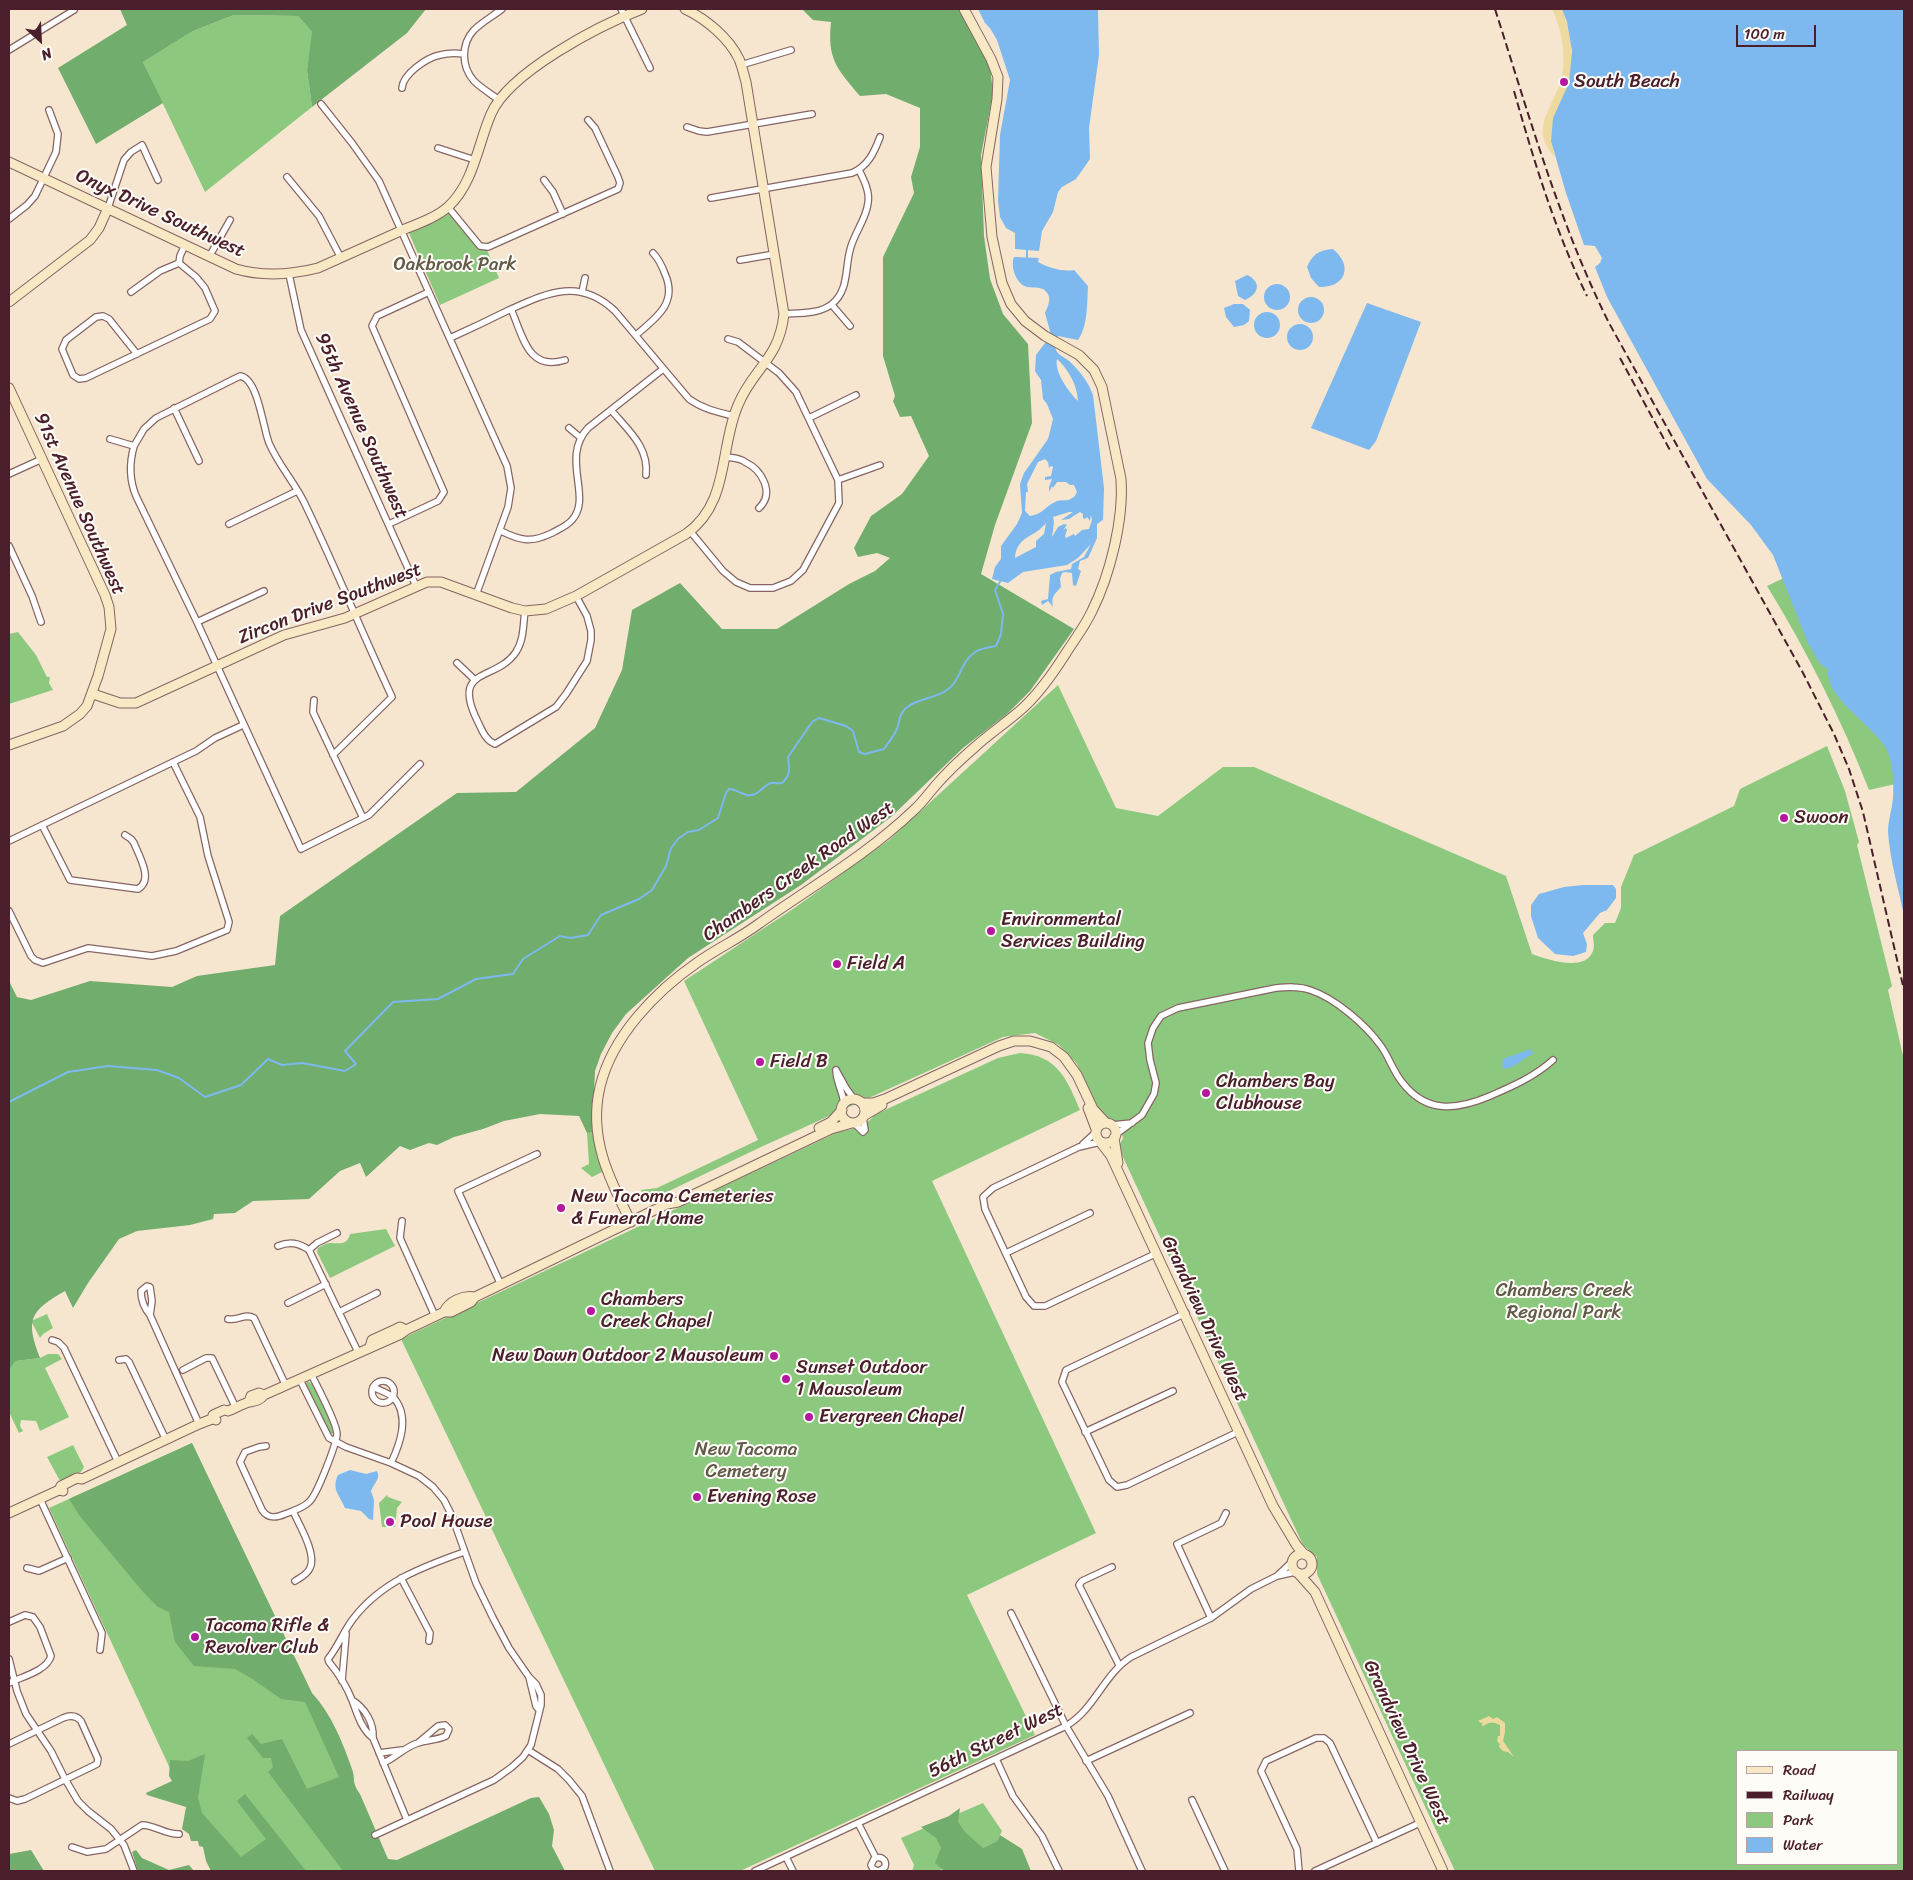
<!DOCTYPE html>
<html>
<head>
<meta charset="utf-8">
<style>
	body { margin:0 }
	#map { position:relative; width:1913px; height:1880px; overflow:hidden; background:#f6e6cf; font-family:Sriracha,sans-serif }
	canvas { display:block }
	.frame { position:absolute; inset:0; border:10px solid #4a1f2b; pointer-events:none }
	.legend { position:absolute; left:1736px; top:1750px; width:162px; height:115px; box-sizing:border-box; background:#fdfcf7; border:1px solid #b5a4a5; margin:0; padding:6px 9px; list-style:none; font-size:15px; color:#4a1f2b }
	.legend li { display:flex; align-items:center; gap:10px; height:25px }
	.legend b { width:25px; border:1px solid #b5a4a5 }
	.north { position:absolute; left:15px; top:15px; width:50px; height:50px; -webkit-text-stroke:4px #fdfcf7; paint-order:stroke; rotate:155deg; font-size:14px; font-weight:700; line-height:20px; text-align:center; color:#4a1f2b }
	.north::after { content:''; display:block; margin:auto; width:18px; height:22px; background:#4a1f2b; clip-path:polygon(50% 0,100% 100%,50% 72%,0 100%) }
	.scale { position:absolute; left:1736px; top:25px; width:80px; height:22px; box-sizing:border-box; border:2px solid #4a1f2b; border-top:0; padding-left:6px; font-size:15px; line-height:18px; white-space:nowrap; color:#4a1f2b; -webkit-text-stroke:4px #fdfcf7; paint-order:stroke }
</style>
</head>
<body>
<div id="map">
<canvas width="1913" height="1880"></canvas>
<div class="frame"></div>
<ul class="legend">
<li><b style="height:6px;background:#f8e8c3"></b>Road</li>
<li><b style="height:6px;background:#4a1f2b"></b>Railway</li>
<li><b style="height:14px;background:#8cc97e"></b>Park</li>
<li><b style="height:14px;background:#7db9ef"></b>Water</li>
</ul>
<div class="north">N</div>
<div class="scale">100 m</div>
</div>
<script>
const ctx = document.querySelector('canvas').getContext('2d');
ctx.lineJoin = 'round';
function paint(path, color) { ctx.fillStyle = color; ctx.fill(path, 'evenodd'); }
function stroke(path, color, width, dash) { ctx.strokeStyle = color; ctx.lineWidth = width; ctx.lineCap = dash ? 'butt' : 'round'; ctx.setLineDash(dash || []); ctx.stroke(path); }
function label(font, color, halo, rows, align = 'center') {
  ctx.font = font + ' Sriracha,sans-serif'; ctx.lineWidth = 4; ctx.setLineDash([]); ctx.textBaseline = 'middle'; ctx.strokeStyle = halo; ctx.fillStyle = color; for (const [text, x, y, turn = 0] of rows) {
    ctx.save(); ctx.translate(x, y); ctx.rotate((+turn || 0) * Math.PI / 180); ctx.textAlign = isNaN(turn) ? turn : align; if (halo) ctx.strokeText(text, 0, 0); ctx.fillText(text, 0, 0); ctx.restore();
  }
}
paint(new Path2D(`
	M234,15L298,16L313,33L307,70L312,107L205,192L143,62L193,31Z
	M446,212L451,214L481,250H487L499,278L440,305L409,233L411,228Z
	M1809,566L1904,782L1869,790C1841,719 1807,651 1767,586Z
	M18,632L36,655L47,677H50L49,683L53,690L9,704V634Z
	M1058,685L1116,808L1158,816L1223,767H1254L1506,876L1532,954C1546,959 1585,973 1593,951C1595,947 1593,940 1593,935L1605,923H1615L1621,908V887L1634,855L1734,806L1740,789L1827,746L1845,791L1859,842L1857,845L1892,986L1888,990L1904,1060V1871H1455L1317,1574V1557L1303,1545L1122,1155L1120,1144L1123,1138L1118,1122L1108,1121L1094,1103L1077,1064L1059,1045L1035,1033L1003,1037L761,1147L646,1202L641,1190L657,1188L758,1140L684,981L793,909L889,840ZM1737,1751H1897V1864H1737Z
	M1020,1053C1057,1055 1067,1079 1080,1110L932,1181L1096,1533L967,1595L1035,1735L740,1871H655L401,1339L838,1132C849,1130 868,1126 874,1115L998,1058Z
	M595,1132L602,1172L592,1177L581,1168L589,1164L587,1133Z
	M386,1229L395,1246L330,1278L317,1252L318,1248C322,1246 326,1243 330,1243C339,1243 347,1246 350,1234Z
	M47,1314L53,1328L43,1334L40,1338L31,1321Z
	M48,1354H58L62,1359L45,1368L69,1417L40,1431L36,1421L21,1420L20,1426L23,1431L19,1433L9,1412V1370L16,1361L40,1358Z
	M308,1381L313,1385L334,1428V1432L332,1434L328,1433L305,1384Z
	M192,1443L391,1871H220L180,1790L49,1508Z
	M73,1445L84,1467L81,1472L60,1481L47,1457Z
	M387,1495L388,1497L402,1502L397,1508L395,1527H382L379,1503Z
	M983,1803L1002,1831L997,1841L938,1871H912L914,1865L901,1838Z`), '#8cc97e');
paint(new Path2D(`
	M120,9H426L407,33L312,107L307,70L312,32L298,16L234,15L193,31L143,62L163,103L96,144L58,68L127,25Z
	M802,9H960L990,66L993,93L981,155L984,236L990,279L1003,314L1028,344L1032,423L995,525L981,574L1074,629L1030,691L1007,714L963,748L891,817L801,885L688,958L626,1014L612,1033L601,1054L595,1071L593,1113L595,1132L587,1133L579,1116L540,1114L504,1121L483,1129L454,1137L437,1145L429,1143L410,1150L400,1146L366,1177L360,1163L340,1171L309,1199L253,1201L235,1213L214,1214L213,1219L190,1225L137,1231L119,1239L88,1283L73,1308L65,1291C30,1311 25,1319 40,1358L16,1361L9,1370V981L17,997L31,1000L90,981L172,987L197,976L275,965L280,916L457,793L516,792L595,728L622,670L632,610L680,583L722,629H777L849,584L875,571L890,558L877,553L858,557L854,548L871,516L902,494L929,456L911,416L900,417L893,401L895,396L883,356V257L914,193L911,177L920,147V108L886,94L860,96C837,69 827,59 831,22L813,20Z
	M192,1443L312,1693C331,1713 343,1743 352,1769C356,1781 351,1781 360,1794L388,1859L397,1860L531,1798L539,1797L549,1814L554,1830L552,1846L565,1871H343L268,1772L273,1767L271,1758H263L247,1738L252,1734L261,1744L282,1739L307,1789L339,1777L305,1702L281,1699L254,1680L235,1669L194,1666L175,1642L169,1612L158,1607L144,1593L79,1515L69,1499Z
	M205,1754L198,1798L202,1813L241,1857L266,1839L237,1801L245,1794L306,1871H211L206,1861L203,1847L199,1846L198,1841H191L189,1834L182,1829L186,1807L147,1795L146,1793L172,1781L169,1776L170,1760L188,1761Z
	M960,1808L958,1822L966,1833L983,1848L997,1841L1000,1835L1022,1849L1031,1871H944L935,1863L941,1848L936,1838L921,1827L949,1816Z
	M31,1850L44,1871H9V1854Z
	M136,1850L142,1858L169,1870L189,1865L194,1871H138L132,1852Z`), '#71ad6d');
paint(new Path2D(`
	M1552,9H1562C1571,32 1574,57 1569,82C1566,97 1550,127 1552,142C1552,147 1554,153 1555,157C1528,129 1553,108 1561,80C1567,57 1562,31 1552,9Z
	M1489,1716L1493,1719L1497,1717L1505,1723V1732L1503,1741L1514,1757L1508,1752L1503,1751L1499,1747L1500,1744L1497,1741L1498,1736H1500V1725C1492,1721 1490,1722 1483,1726L1481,1725L1483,1724L1478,1721Z`), '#eeda9e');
paint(new Path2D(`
	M978,9H1098L1099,55L1089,128L1090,159L1076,179L1062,187L1058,192L1053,212L1042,231L1039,251L1015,249V233L1006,228L1000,217L998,201L1000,135L1010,80L997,40L990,28L985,23Z
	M1562,9H1904V915C1898,888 1890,860 1888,832C1888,821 1892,809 1893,798C1894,783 1893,763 1887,750C1874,725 1824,698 1828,669L1820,664L1808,643L1773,555L1751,525L1707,479L1607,297L1595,267L1600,263L1602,258L1595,246L1584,245L1566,193L1551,141L1553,118L1569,83L1572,51L1567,22Z
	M1333,249C1354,266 1345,288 1319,287L1311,278L1307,267C1313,254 1319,250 1333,249Z
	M1014,257L1039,258L1038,262C1049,268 1062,272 1074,270L1088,286C1087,303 1088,326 1078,340L1058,336C1055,340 1054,345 1056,350C1058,355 1064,357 1068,360C1079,370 1088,381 1093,395L1104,488L1103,520L1097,524V538L1088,558L1080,561L1078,569L1081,571L1076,586L1073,585L1072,573L1065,572L1062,573L1060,579L1061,587C1054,595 1051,596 1053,607L1048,601L1042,605L1041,601L1048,599L1050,575L1056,572L1071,569L1072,564L1084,557L1091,544L1078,558L1067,565L1023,572L1008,583L992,579L995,567L1001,559V546L1017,524L1022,513L1020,484L1024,473L1048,439L1053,419L1047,404L1043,399L1041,380L1035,371L1036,355L1045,343L1050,331L1045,313C1049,304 1053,296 1043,289C1038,287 1033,288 1027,287C1016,284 1010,266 1014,257ZM1057,359C1069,370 1077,385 1078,401C1069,392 1054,372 1057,359ZM1045,459L1048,462L1049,468L1051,466L1053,467L1051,476L1045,477V480L1052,479L1049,487V492L1052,486L1053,488L1057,482H1066L1070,485H1074L1077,492C1075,495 1075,497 1072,498C1067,502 1062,499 1057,501C1044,507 1043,514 1030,516L1025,511L1026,492H1028L1027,484L1038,462ZM1069,512H1073L1061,520L1069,519L1080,512L1083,514V518L1085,519L1087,517L1090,521L1091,515L1092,520L1089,529L1082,530L1075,536L1074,534L1066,538L1065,536L1067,530L1066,528L1063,530L1067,525L1064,524L1058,527L1052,537L1054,522L1053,517ZM1046,523L1044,534L1036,541V547L1015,558C1017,535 1035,538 1046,523Z
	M1247,275C1262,282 1259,294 1245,300L1238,296L1235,281Z
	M1264 297a13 13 0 1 1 26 0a13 13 0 1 1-26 0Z
	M1298 310a13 13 0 1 1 26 0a13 13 0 1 1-26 0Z
	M1367,303L1421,322L1376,441L1369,450L1311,428Z
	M1234,304H1243L1250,310L1249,321L1244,325L1234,327L1226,317L1224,308Z
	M1254 325a13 13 0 1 1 26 0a13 13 0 1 1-26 0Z
	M1287 337a13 13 0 1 1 26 0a13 13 0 1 1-26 0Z
	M1583,885H1613L1616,889V898L1607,910L1600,913L1583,933L1587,944L1586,952L1573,956L1555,954L1538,938L1531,916V905L1539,894L1564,887Z
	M1531,1049L1533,1054C1522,1058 1518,1066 1506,1069L1502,1067L1503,1059Z
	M350,1470L366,1474L377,1471C381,1479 374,1483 371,1491L374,1500L373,1520L369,1519L361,1511L345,1508C340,1495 331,1490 338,1475Z`), '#7db9ef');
stroke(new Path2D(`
	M1027,258V250
	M9,1102L68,1072L108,1066L157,1070L179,1078L205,1097L241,1085L268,1059L282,1065L302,1063L345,1071L356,1064L345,1051L393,1002L438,999L476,979L513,974L523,959L560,936L570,938L588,935L601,915L639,899L652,890L666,866L671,848L679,838L688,832L699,830L718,818L726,793L729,789C736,789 740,794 747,795C758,797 762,786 771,783C777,782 781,786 785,780C791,773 789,765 788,757L812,722L819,718L846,726L853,731L859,752L865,754L884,749C888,743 894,736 897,729C900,721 898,716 905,709C916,698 935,699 947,690C960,682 961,661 974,653C980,648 988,648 996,646L1001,634L1003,614L995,590L1001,580`), '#7db9ef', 2);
const street = new Path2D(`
	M621,9L650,68
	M9,50L74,10
	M741,65L791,50
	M402,88C403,74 426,58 440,55C448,53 456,53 464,54
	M499,100C491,94 481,88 474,81C461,66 461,44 474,30C482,22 493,16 502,9
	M321,104L352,143L379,181L507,466L511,488L508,507L476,595
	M687,127L699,131L707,132L812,114
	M438,148L475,160
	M287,177L319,216L341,258
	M544,180L553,192L563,214
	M711,198L852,173C868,166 874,153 880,137
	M448,207L480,246L488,247L618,189L620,183L618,177L595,128L588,120
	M108,208L124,160L131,152L142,145L158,180
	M9,219L27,205L35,196L56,152L58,134L49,110
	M209,257L230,220
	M740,260L775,254
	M289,274L301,330L416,586
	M131,292L160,271L179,263
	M582,292L585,278
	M832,305L850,326
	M511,309C523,336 528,372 565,360
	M784,314C799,313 820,314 832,304C849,290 845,268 850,250C854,233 866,220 868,203C870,192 864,180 859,170
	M636,335C656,318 678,303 665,274C662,266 659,259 653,253
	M450,338C470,329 489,320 509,310C547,293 579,277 615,311L689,399C703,409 717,412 734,416
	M137,354L109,319L103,316L96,317L66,340L62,349L73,375L79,379L86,378L210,319L215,311L205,288L196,277L179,263L180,256L185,245
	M174,408L199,461
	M611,410C628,430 649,447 646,475
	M809,418L856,395
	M569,428L581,438
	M110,439L134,446L144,429L156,418L240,376C258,378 263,428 269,443C278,464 294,482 304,502C335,566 362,633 392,697L333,755
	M134,446C129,464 129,479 136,496L197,622L301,849L369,815L420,764
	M726,457C732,458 740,458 745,462C762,470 775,493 759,508
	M9,474L42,459
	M838,480L880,465
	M229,524L297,491
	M389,524L438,501L444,492L372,326L377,316L429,292
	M501,531C521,541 531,543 552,533C559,529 567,526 572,520C593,497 560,458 588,428L663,369
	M690,531L723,571L736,582L750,588H773L791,581L803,570L839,503L838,480L796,392L779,373L738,342L728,339
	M9,546L32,596L41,622
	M525,611C523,625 524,640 516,652C496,682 451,666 477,720C482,730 485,740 495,744L556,707L566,694L587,661L591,640V631L587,616L576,596
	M197,622L264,591
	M457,663L475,680
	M314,700L313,712L363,818
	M42,825L70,880L138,889C154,880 139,856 134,843L131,839L125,835
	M9,841L196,751L215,738L243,725
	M9,911L31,956L35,960L43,963L88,948L152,956L176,951L227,930L229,922L208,856L200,817L173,762
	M836,1070C836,1082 843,1092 844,1104
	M836,1070L846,1088L854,1099
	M854,1123L863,1132
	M1112,1125L1132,1123
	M863,1132L865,1130L863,1118
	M1115,1135L1142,1115L1154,1094L1156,1083L1150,1060L1148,1043L1153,1028L1161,1016L1178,1008L1276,988C1287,987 1299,986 1310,990C1335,998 1366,1025 1381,1046C1389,1057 1393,1071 1402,1082C1426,1114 1457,1110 1490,1096C1513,1086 1534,1077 1553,1060
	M1100,1142L1079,1147L993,1188L983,1197L985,1209L1026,1297L1034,1306H1045L1157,1253
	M1083,1144L1095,1133
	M402,1221L400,1238L435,1316
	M278,1246C290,1241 299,1243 309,1250L358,1352
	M309,1250L317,1243L337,1233
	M1006,1253L1090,1213
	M501,1285L458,1191L537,1154
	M288,1303L326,1284
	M339,1312L377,1293
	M1186,1313L1066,1370L1062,1382L1109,1480L1117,1487L1127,1485L1240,1431
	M150,1315C144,1308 141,1300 141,1291L147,1286L150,1287L152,1301L150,1315L199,1424
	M228,1319C237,1321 245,1313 254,1318L286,1386
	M52,1340L58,1342L64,1348L118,1462
	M119,1360L126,1359L129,1362L166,1440
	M183,1370L206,1358H212L236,1408
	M300,1380L329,1438L346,1447L391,1463L419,1476L433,1487L444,1500L452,1516L476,1583L493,1618L509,1648L529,1677L536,1684L541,1695V1705L531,1745L523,1757L512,1767L494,1780L375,1835
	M372 1392a11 11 0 1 1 22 0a11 11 0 1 1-22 0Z
	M373,1387C379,1390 389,1393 394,1398C410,1417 400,1444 391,1463
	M1085,1432L1173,1391
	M266,1446L259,1447L245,1452L240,1462L262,1510C268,1519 276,1518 285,1514C293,1511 303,1508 309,1502C317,1495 336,1445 337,1434C337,1423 317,1386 311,1374
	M40,1499L102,1633L100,1650
	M293,1511C299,1525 317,1554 310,1568C307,1575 301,1577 295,1581
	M1112,1567L1082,1581L1079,1585L1119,1665
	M27,1568L39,1571L68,1558
	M1278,1575L1293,1561
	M401,1578L430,1633L429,1641
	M1011,1613L1066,1726L1108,1796L1142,1871
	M1211,1618L1177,1544L1221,1523L1226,1513
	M9,1622L25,1615L33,1617L40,1627L51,1656C47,1671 21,1677 9,1683
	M9,1659L17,1691L26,1714L51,1751L65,1779L78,1801L88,1811L111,1829L124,1845L134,1871
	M529,1677L536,1706L539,1710
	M342,1681L346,1634
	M352,1700C365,1708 374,1723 373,1738L407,1820
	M373,1738C361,1729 357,1713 352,1700C347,1687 338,1673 329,1662L328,1659C338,1647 343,1632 353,1619C381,1582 422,1567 464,1552
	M9,1744L63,1718C70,1715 76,1715 81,1721L98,1759L97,1764L93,1766L25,1799L17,1801L9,1798
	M528,1750L558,1769L569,1780L582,1796L610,1871
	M379,1753L402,1750
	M996,1759L1013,1796L1042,1836L1059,1871
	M1086,1761L1190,1713
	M383,1763C396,1758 404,1747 418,1743C428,1740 437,1740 446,1736L449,1729L445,1725L438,1726L419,1742
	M1192,1800L1225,1871
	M858,1823L876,1858
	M72,1847L87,1852L106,1849L142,1825C155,1825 166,1835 179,1834
	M786,1857L793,1871
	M755,1871L1066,1726C1095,1709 1103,1675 1131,1657L1211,1618L1251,1589L1277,1576L1295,1572
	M878,1871L873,1869L871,1865L874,1859C881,1855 887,1860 885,1867L879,1871
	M1299,1871L1297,1849L1261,1771L1266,1761L1316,1738H1324L1330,1743L1377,1843
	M1315,1871L1422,1822`);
const secondary = new Path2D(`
	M9,162L236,269C264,277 290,275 318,268C347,255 376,242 405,229C420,223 437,217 449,206C474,182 478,144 491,114C509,72 600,25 642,9
	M9,302L90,240L99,228L108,208
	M9,388L105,595L109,607L111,629L98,676L87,706L80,714L63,726L9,745
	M93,694L120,703H136L284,635L345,618L427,582H441L512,608L525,611L546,609L576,596L686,534C730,503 719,449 738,405C753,368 779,360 784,314L746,82C744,75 742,66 739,59C729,38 706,19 685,9
	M841 1111a12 12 0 1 1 24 0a12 12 0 1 1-24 0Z
	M862,1103H873L885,1099L999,1046L1014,1041H1030L1051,1047L1064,1057L1077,1075L1093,1109L1106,1123
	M1088,1108L1096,1129
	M865,1115L882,1105
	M1096 1133a10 10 0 1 1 20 0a10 10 0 1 1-20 0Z
	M819,1128L831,1122L842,1110
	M1114,1138L1118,1163
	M1101,1143L1111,1156L1273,1506L1297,1546L1304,1554
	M631,1222C609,1179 588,1137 600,1087C612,1036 656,991 698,962C718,948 740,938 760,923C811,887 868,854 914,810C922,803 929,793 936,785C948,771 961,759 975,747C990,733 1009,721 1024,707C1041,691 1054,672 1066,653C1075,639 1085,626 1092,611C1110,575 1124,519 1121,479L1102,387L1094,370L1079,355L1045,336L1025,321L1011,304L1002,283L992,237L986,167L997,99L998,77L991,59L964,9
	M444,1312C449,1301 463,1295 475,1297
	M370,1347L372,1340L396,1329L400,1327L406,1330
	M249,1402L251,1396L259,1393L264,1395
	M212,1419L213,1415L224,1410L228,1411C234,1409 242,1404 249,1402C255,1401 259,1401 264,1395L399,1335L406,1330L444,1312H451L471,1302L475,1297L667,1204L678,1202L831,1129L852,1123
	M59,1490L61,1486L77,1478L82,1479L199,1424L212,1419L216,1420
	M9,1513L59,1490L63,1491
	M1292 1564a10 10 0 1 1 20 0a10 10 0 1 1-20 0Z
	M1298,1573L1315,1592L1443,1871`);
stroke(street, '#866564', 8);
stroke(secondary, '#866564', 11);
stroke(street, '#fff', 5.5);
stroke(secondary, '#f8e8c3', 9);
stroke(new Path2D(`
	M1495,9C1529,115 1559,223 1609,323L1802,671L1834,734L1849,769L1863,812L1904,990
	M1514,91C1534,161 1555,231 1587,296
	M1620,358L1671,452`), '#4a1f2b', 2, [8, 4]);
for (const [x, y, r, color] of [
	[1564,82,5,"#b5179e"],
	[1784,818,5,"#b5179e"],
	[991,931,5,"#b5179e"],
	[837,964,5,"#b5179e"],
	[760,1062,5,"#b5179e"],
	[1206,1093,5,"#b5179e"],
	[561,1208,5,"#b5179e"],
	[591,1311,5,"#b5179e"],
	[774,1356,5,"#b5179e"],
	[786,1379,5,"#b5179e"],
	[809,1417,5,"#b5179e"],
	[697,1497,5,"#b5179e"],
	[390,1522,5,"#b5179e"],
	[195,1637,5,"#b5179e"]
]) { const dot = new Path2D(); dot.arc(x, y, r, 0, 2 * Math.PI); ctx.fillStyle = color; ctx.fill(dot); stroke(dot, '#fdfcf7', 2); }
label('19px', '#4a1f2b', '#fdfcf7', [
	["South Beach",1574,82],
	["Swoon",1794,818],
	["Environmental",1001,920],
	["Services Building",1001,942],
	["Field A",847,964],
	["Field B",770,1062],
	["Chambers Bay",1216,1082],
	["Clubhouse",1216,1104],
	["New Tacoma Cemeteries",571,1197],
	["& Funeral Home",571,1219],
	["Chambers",601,1300],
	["Creek Chapel",601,1322],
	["New Dawn Outdoor 2 Mausoleum",764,1356,"right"],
	["Sunset Outdoor",796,1368],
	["1 Mausoleum",796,1390],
	["Evergreen Chapel",819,1417],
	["Evening Rose",707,1497],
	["Pool House",400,1522],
	["Tacoma Rifle &",205,1626],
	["Revolver Club",205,1648]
], 'left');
label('19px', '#4a1f2b', '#fdfcf7', [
	["Onyx Drive Southwest",160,214,25],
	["95th Avenue Southwest",361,426,66],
	["91st Avenue Southwest",79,504,66],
	["Zircon Drive Southwest",330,604,-21],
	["Chambers Creek Road West",799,872,-35],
	["Grandview Drive West",1204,1319,65],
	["56th Street West",996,1741,-26],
	["Grandview Drive West",1406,1743,65]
]);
label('19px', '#615a48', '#fdfcf7', [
	["Oakbrook Park",455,265],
	["Chambers Creek",1564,1291],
	["Regional Park",1564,1313],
	["New Tacoma",746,1450],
	["Cemetery",746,1472]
]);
</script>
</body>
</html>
